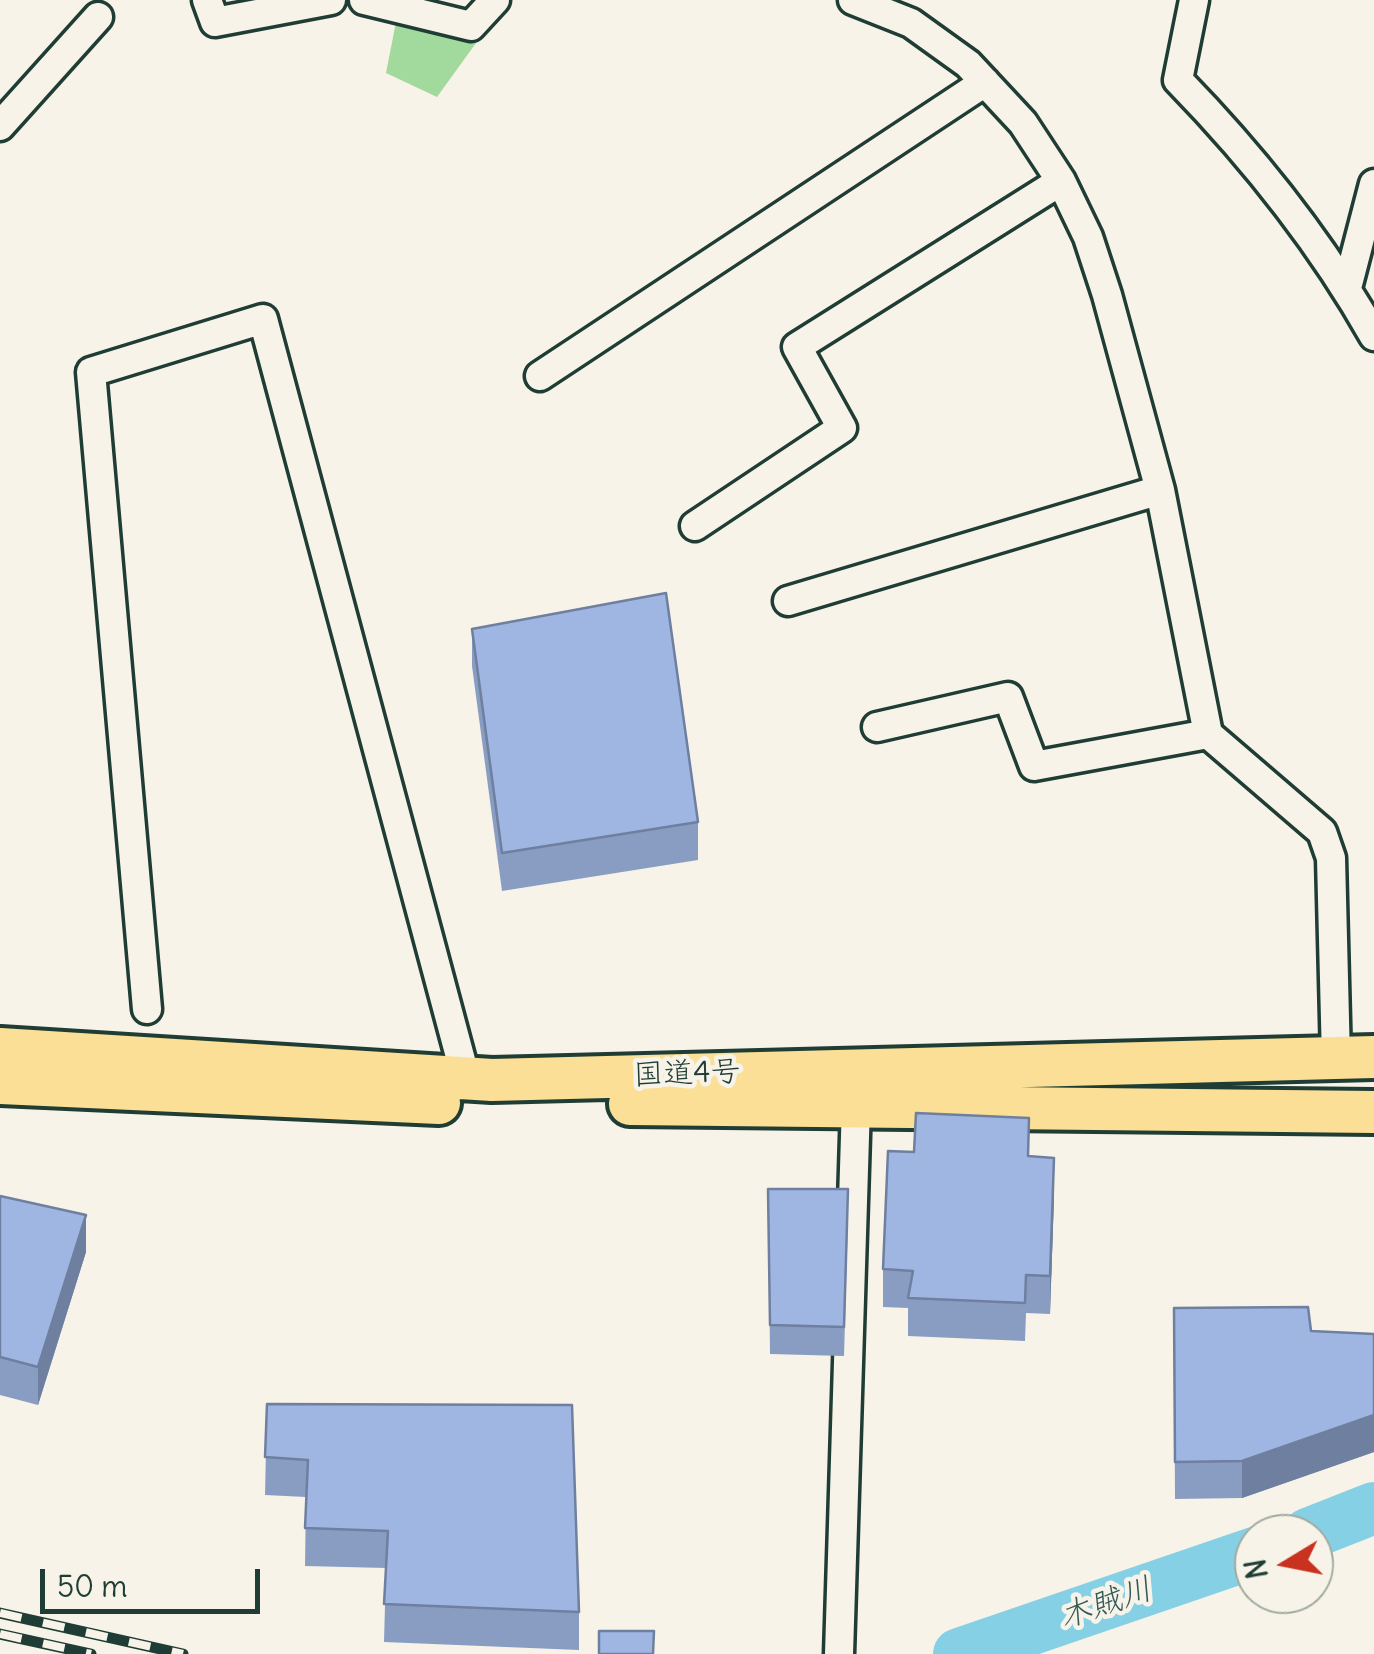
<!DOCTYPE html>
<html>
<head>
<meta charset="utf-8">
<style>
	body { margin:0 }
	#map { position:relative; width:1374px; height:1654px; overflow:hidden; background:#f7f3e8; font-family:Delius,sans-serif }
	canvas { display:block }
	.north { position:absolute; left:1234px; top:1514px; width:100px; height:100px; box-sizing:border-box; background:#f7f3e8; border:2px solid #a1aaa0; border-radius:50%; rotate:260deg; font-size:28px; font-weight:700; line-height:40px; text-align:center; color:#1f3d34 }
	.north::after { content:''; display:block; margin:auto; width:35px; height:45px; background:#c8321e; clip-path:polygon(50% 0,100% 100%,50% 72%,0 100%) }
	.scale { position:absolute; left:40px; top:1569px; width:220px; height:45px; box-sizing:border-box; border:5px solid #1f3d34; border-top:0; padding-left:12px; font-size:30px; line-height:35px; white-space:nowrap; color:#1f3d34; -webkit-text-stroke:8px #f7f3e8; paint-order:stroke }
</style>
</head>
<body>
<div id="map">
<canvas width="1374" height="1654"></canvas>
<div class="north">N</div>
<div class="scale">50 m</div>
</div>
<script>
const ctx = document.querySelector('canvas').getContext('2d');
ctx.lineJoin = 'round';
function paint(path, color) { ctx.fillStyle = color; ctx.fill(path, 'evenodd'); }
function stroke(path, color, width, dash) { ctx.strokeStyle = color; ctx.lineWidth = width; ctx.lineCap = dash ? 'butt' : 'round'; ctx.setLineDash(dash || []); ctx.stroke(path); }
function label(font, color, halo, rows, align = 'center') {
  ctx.font = font + ' Delius,"Klee One",sans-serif'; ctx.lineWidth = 9; ctx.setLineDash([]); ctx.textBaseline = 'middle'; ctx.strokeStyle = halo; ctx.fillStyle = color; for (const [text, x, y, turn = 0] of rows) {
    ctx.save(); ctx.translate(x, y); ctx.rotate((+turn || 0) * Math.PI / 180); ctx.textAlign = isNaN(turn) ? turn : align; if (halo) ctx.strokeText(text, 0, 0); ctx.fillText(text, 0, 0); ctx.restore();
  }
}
paint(new Path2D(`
	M396,22L476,43L437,97L386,73Z`), '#a2d99d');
stroke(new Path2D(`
	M1308,1534L1374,1508
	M959,1654L1254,1553`), '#86d0e6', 52);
const minor = new Path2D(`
	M207,0L215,22L331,0
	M364,0L471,26L495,0
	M853,0L911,23L968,64L1023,123L1061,181L1088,237L1107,295L1160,490L1208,734L1322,832L1331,858L1336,1060
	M1194,0L1178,80C1253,157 1321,242 1374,336
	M0,126L98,17
	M1347,288L1374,184
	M540,376L985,82
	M695,526L842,428L797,347L1061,181
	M788,601L1160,490
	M877,727L1008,697L1034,766L1208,734
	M147,1009L91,372L263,319L466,1079
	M839,1654L856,1104`);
const highway = new Path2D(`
	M0,1049L492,1080L1374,1057
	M0,1083L439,1103
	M630,1104L1374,1112`);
stroke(minor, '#1f3d34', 35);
stroke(highway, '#1f3d34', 50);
stroke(minor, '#f7f3e8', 28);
stroke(highway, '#fbdf96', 42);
const rail = new Path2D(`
	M0,1613L183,1654
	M0,1634L91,1654`);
stroke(rail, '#1f3d34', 11);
stroke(rail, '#f7f3e8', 8, [22]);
paint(new Path2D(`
	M472,629L698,822V860L502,891L472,666Z
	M1029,1157L1054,1196L1050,1314L1026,1313L1025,1341L908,1336V1308L883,1307V1269Z
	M768,1189L848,1217L844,1356L770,1354Z
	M0,1196L86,1252L38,1405L0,1395Z
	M1174,1308L1311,1331L1374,1334V1452L1242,1498L1175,1499Z
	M267,1404L579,1612V1650L384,1642L386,1568L305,1566L306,1497L265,1495Z`), '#899dc3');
paint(new Path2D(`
	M1054,1158V1196L1050,1314V1276Z
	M86,1215V1252L38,1405V1367Z
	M1374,1415V1452L1242,1498V1461Z`), '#6f7f9f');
const building = new Path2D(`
	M666,593L698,822L502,853L472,629Z
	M916,1113L1029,1118L1028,1156L1054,1158L1050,1276L1026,1275L1025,1303L908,1298L913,1271L883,1269L888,1151L914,1152Z
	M768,1189H848L844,1327L770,1325Z
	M0,1196L86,1215L38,1367L0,1357Z
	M1308,1307L1311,1331L1374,1334V1415L1242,1461L1175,1462L1174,1308Z
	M267,1404L572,1405L579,1612L384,1604L388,1531L305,1528L308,1460L265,1457Z
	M599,1631H654L653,1654H599Z`);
paint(building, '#9fb6e3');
stroke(building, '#6f7f9f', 2.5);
label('30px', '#1f3d34', '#f7f3e8', [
	["国道4号",687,1074,-2]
]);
label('italic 32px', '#345a58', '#f7f3e8', [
	["木賊川",1106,1604,-19]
]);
</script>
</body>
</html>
